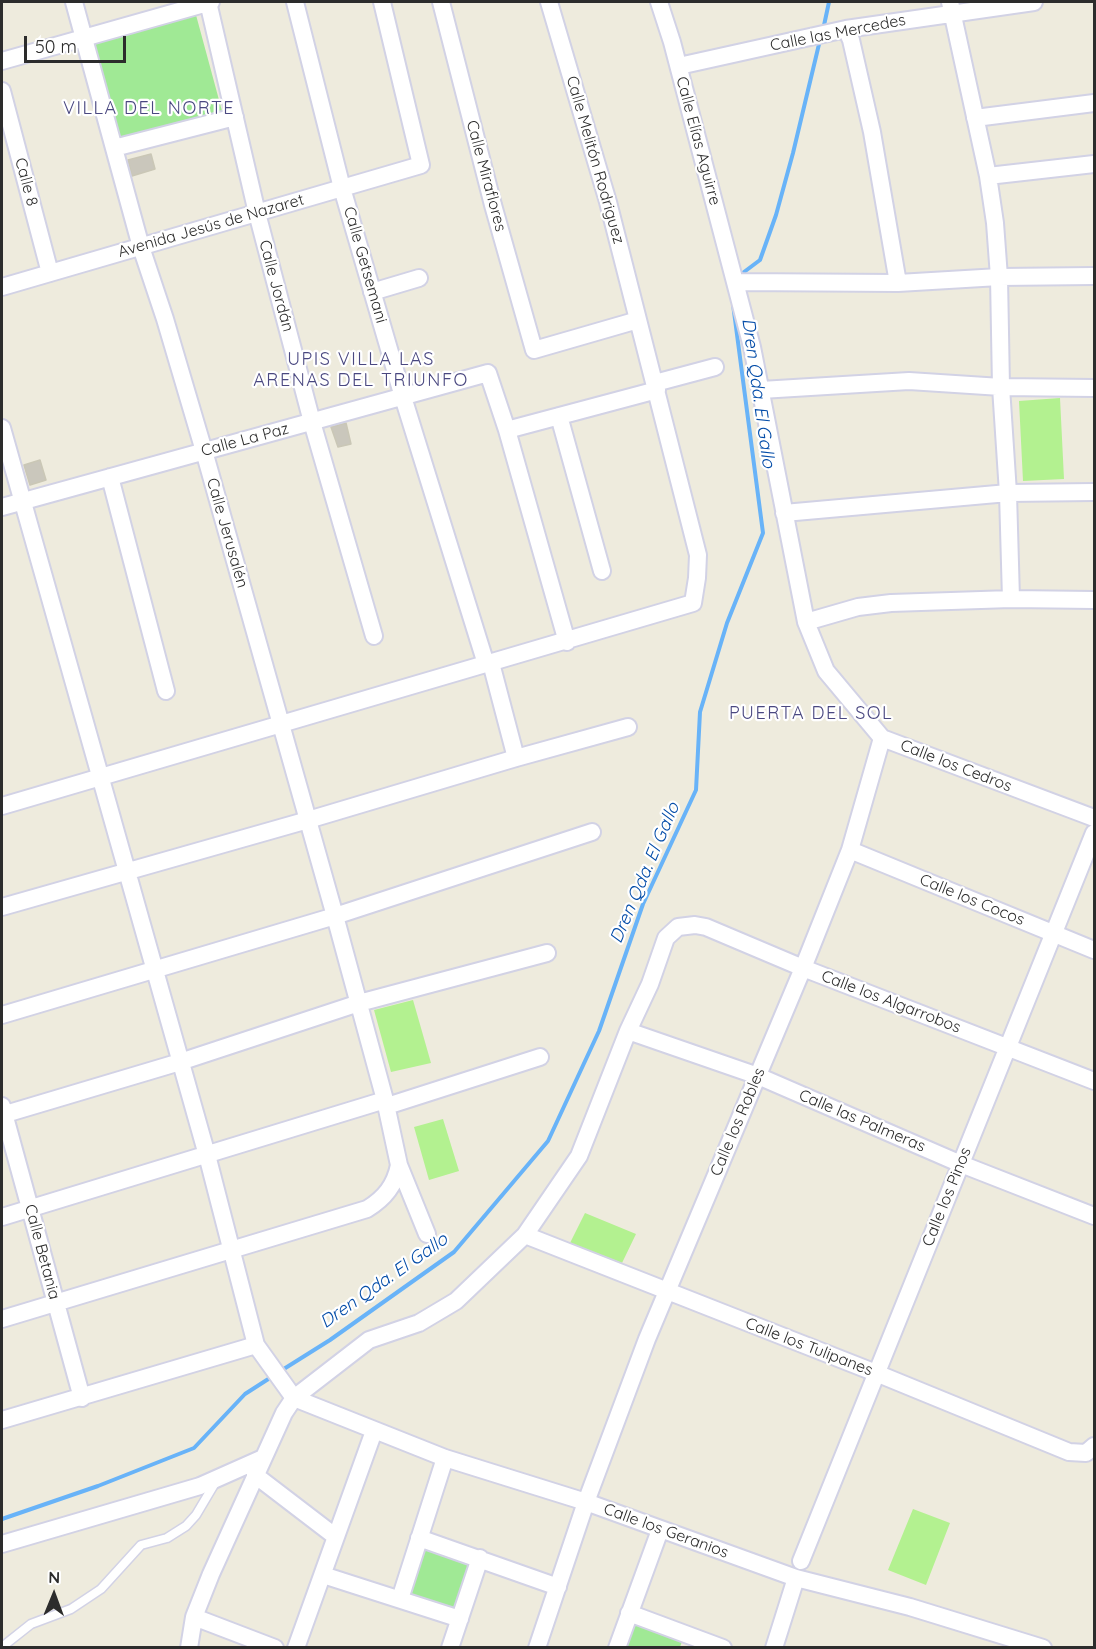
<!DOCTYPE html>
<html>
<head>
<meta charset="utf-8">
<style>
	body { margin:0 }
	#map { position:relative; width:1096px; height:1649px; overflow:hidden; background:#eeebdd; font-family:Quicksand,sans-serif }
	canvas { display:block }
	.frame { position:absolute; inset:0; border:3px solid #2c2c2c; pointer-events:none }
	.north { position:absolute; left:24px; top:1565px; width:60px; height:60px; -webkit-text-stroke:4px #fff; paint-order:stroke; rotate:1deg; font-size:16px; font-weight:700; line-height:24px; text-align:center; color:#2c2c2c }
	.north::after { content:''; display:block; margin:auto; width:21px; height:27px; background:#2c2c2c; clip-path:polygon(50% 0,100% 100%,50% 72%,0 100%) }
	.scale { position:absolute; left:24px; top:36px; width:102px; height:27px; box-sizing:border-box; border:3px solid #2c2c2c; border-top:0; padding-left:8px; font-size:18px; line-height:21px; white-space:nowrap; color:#2c2c2c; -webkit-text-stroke:4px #fff; paint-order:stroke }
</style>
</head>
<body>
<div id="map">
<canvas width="1096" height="1649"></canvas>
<div class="frame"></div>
<div class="north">N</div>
<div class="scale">50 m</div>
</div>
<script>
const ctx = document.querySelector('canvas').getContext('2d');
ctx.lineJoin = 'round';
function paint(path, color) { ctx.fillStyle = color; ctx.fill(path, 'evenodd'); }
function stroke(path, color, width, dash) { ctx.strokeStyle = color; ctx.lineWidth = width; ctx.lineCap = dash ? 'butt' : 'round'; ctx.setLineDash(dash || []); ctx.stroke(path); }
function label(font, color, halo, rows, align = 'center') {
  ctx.font = font + ' Quicksand,sans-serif'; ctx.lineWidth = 4.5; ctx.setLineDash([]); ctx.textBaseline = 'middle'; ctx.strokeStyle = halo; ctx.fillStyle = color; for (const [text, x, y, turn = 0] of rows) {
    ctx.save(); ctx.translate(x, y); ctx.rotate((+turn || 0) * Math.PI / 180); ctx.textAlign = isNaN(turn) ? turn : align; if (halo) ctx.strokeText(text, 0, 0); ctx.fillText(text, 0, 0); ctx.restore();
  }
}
paint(new Path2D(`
	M196,15L222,111L116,139L90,44Z
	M423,1543L474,1560L457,1612L407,1594Z
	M631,1621L683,1639L680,1647L622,1648Z`), '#a0e995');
paint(new Path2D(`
	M1060,398L1064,479L1023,481L1019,401Z
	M413,1000L431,1063L391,1072L374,1010Z
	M443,1119L459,1171L429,1180L414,1127Z
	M585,1213L636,1234L622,1263L570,1243Z
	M913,1509L950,1523L926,1585L888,1570Z`), '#b3f190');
stroke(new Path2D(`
	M823,30L829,2
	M740,275L760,260L776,215L793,153L820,40
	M279,1372L330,1340L454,1252L548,1141L599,1031L643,904L696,790L700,712L727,623L763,533L733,304
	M2,1519L98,1486L194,1448L245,1394L273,1376`), '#68b3f8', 4);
const building = new Path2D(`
	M151,154L155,169L132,176L128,160Z
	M346,423L351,444L338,447L331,427Z
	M40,460L46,480L30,485L24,465Z`);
paint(building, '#cac7bc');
stroke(building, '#cac7b6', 1.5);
const lane = new Path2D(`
	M2,1647L31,1624L71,1609L101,1589L141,1545L167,1538L186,1526L196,1515L215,1483`);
const street = new Path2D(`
	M74,2L141,247L165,319L204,451L335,916L385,1100L399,1165L427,1234
	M208,2L257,213L312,422L374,636
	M295,2L342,188L403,397L486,664
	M441,2L493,205L534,350L638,320
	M659,2L672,42L752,347L806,622L826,671L882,738L1094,818
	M950,2L988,176L995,223L999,277L1001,387L1008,493L1011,599
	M846,29L851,40L872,132L898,283
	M2,61L211,2
	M679,66L846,29L1034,2
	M2,91L50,273
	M975,118L1094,103
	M114,148L235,117
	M988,176L1094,164
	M735,282L898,283L999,277L1094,276
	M2,287L421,165L382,2
	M372,292L419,278
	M655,383L715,367
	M761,390L909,381L1001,387L1094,388
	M559,416L602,571
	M2,428L207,1155L256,1345L294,1398
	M507,430L657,390
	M110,477L166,691
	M2,507L488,373L507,430L567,642
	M784,513L1008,493L1094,492
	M806,622L858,607L891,603L1011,599L1094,600
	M491,663L516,758
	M2,806L693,603L697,578L698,555L608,202L549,2
	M850,850L1094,950
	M2,907L308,820L516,758L628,727
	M2,1015L335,916L592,832
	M628,1031L758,1076L961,1164L1094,1216
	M2,1106L82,1398
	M387,1106L540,1057
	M2,1115L180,1062L359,1003L547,953
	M2,1217L385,1100
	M525,1235L876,1373L1069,1452L1086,1453L1094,1446
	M2,1319L367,1209C385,1198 395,1185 399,1165
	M294,1398L445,1458L586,1502L796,1578L910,1607L1043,1648
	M2,1420L256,1345
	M255,1475L336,1537
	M419,1538L558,1587
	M2,1544L200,1486L263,1458
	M801,1561L1094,833
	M323,1575L460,1619
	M400,1599L445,1458
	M629,1613L723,1648
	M189,1648L194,1617
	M275,1648L194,1617L211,1574L284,1413L294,1398L369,1340L419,1323L456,1301L525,1235L579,1156L628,1031L650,984L666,938L678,927L695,925L706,927L803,968L1094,1081
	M296,1648L374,1431
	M450,1648L480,1558
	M537,1648L586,1502L647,1339L803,968L850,850L882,738
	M617,1648L660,1530
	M774,1648L796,1578`);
stroke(lane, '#d2d2e5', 11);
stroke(street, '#d2d2e5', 20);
stroke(lane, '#fff', 8);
stroke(street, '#fff', 16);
label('16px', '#2c2c2c', '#fff', [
	["Calle las Mercedes",838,33,-11],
	["Calle Elías Aguirre",698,141,75],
	["Calle Melitón Rodriguez",595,160,74],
	["Calle Miraflores",486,176,75],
	["Calle 8",26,182,75],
	["Avenida Jesús de Nazaret",211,226,-16],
	["Calle Getsemani",365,265,74],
	["Calle Jordán",276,286,75],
	["Calle La Paz",245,440,-15],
	["Calle Jerusalén",227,533,74],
	["Calle los Cedros",956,766,21],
	["Calle los Cocos",972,900,22],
	["Calle los Algarrobos",891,1002,21],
	["Calle las Palmeras",862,1121,23],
	["Calle los Robles",738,1122,-67],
	["Calle los Pinos",947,1197,-68],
	["Calle Betania",42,1252,75],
	["Calle los Tulipanes",809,1347,21],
	["Calle los Geranios",666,1531,20]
]);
ctx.letterSpacing = '1.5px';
label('18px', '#4a4880', '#fff', [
	["VILLA DEL NORTE",149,109],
	["UPIS VILLA LAS",361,360],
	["ARENAS DEL TRIUNFO",361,381],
	["PUERTA DEL SOL",811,714]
]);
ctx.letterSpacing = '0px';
label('italic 18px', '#034ca8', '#fff', [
	["Dren Qda. El Gallo",758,393,82],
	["Dren Qda. El Gallo",645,873,-67],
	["Dren Qda. El Gallo",384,1281,-35]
]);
</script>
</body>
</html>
